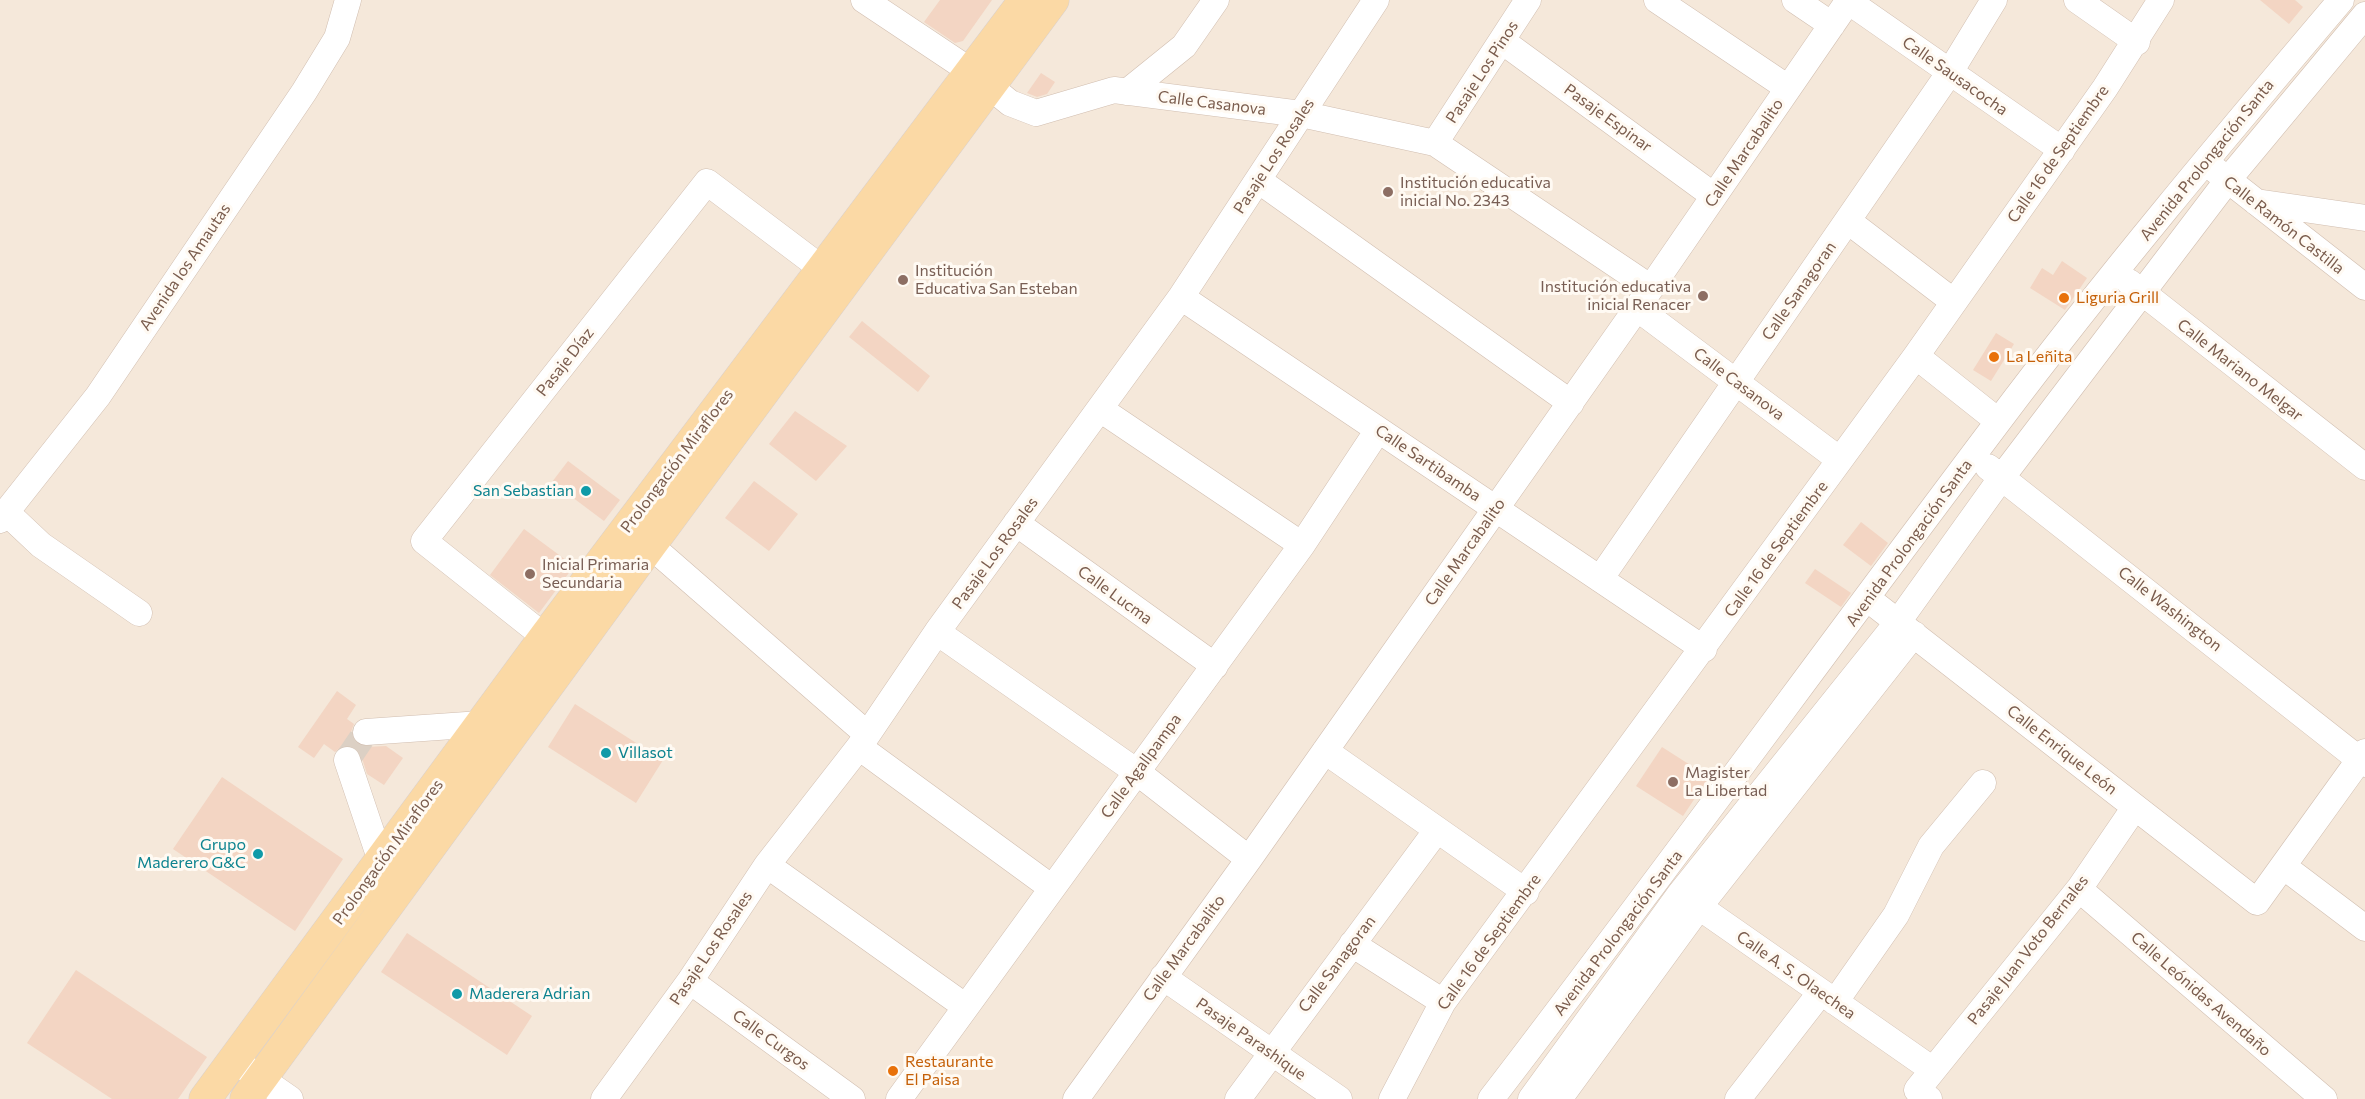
<!DOCTYPE html>
<html>
<head>
<meta charset="utf-8">
<style>
	body { margin:0 }
	canvas { display:block; background:#fdf6ec }
</style>
</head>
<body>
<canvas width="2365" height="1099"></canvas>
<script>
const ctx = document.querySelector('canvas').getContext('2d');
ctx.lineJoin = 'round';
function paint(path, color) { ctx.fillStyle = color; ctx.fill(path, 'evenodd'); }
function stroke(path, color, width, dash) { ctx.strokeStyle = color; ctx.lineWidth = width; ctx.lineCap = dash ? 'butt' : 'round'; ctx.setLineDash(dash || []); ctx.stroke(path); }
function label(font, color, halo, rows, align = 'center') {
  ctx.font = font + ' Commissioner,sans-serif'; ctx.lineWidth = 6; ctx.setLineDash([]); ctx.textBaseline = 'middle'; ctx.strokeStyle = halo; ctx.fillStyle = color; for (const [text, x, y, turn = 0] of rows) {
    ctx.save(); ctx.translate(x, y); ctx.rotate((+turn || 0) * Math.PI / 180); ctx.textAlign = isNaN(turn) ? turn : align; if (halo) ctx.strokeText(text, 0, 0); ctx.fillText(text, 0, 0); ctx.restore();
  }
}
paint(new Path2D(`
	M0,0H2365V1099H0Z`), '#f5e8da');
paint(new Path2D(`
	M940,0H992L963,41L955,43L924,22Z
	M2260,0H2295L2303,7L2289,24Z
	M1041,73L1055,82L1047,94L1037,97L1027,93Z
	M2062,261L2087,278L2065,310L2030,288L2042,268L2053,275Z
	M862,321L930,376L918,392L849,337Z
	M1996,333L2014,344L1991,381L1973,370Z
	M795,411L847,446L816,481L769,444Z
	M568,461L620,500L604,521L552,482Z
	M754,481L798,514L769,551L725,518Z
	M1861,522L1888,543L1871,566L1843,545Z
	M524,529L574,566L539,613L490,575Z
	M1815,569L1851,593L1841,607L1805,583Z
	M337,691L356,705L347,719L354,724L351,732L354,741L366,747L386,746L403,758L384,785L367,774L361,755L351,745L342,746L335,752L324,744L314,758L298,747Z
	M575,704L663,760L636,803L548,747Z
	M1662,747L1709,777L1683,816L1636,786Z
	M222,777L343,859L295,931L173,849Z
	M407,933L532,1016L507,1055L381,972Z
	M76,970L207,1057L178,1099H112L27,1043Z`), '#f3d5c3');
stroke(new Path2D(`
	M347,760L366,732`), '#dcd0c4', 26, [26, 13]);
const minor = new Path2D(`
	M864,0L972,72L1010,103L1036,113L1114,90L1301,114L1435,143L1651,288
	M1657,0L1788,88
	M1795,0L1832,25
	M2077,0L2137,42
	M1848,1L2062,150
	M1502,41L1714,196
	M1127,92L1184,46L1216,0
	M1435,143L1528,0
	M2214,169L2365,287
	M1258,180L1571,403
	M2256,202L2365,218
	M1848,221L1954,302
	M2129,282L2365,467
	M1181,297L1704,649
	M1637,308L1840,460
	M1916,356L1998,421
	M1100,409L1302,545
	M1988,467L2365,764
	M6,512L41,545L139,613
	M0,520L98,396L304,92L337,38L348,0
	M1016,523L1215,666
	M636,533L867,734
	M1600,579L1950,72L1994,0
	M1868,599L2257,902L2365,752
	M937,632L1137,772L1249,859
	M545,637L424,541L707,182L837,280
	M366,732L481,724
	M859,747L1052,888
	M1325,751L1526,892
	M347,760L381,861L392,868
	M767,865L966,1007
	M2283,866L2365,928
	M2079,889L2324,1099
	M1685,897L1933,1070
	M1352,944L1443,1002
	M1163,977L1339,1099
	M690,981L852,1099
	M1835,1002L1896,915L1931,846L1983,783
	M234,1060L290,1099
	M604,1099L690,981L767,865L859,747L937,632L1181,297L1376,0
	M899,1099L1302,545L1378,430
	M1076,1099L1249,859L1637,308L1849,0
	M1238,1099L1437,830
	M1392,1099L1443,1002L1916,356L2105,88L2161,0
	M1491,1099C1663,875 1828,647 1998,422C2107,277 2224,138 2341,0
	M1531,1099L1680,894L1898,622L2002,477L2227,181L2365,15
	M1559,1099L1699,907L1914,634
	M1738,1099L1821,992
	M1929,1099L1917,1090L2079,889L2135,807`);
const major = new Path2D(`
	M205,1099L545,637L1025,0
	M246,1099L651,544L1053,0`);
stroke(minor, '#d1beb0', 27);
stroke(major, '#dad1cd', 33);
stroke(minor, '#fff', 26);
stroke(major, '#fbd9a5', 32);
for (const [x, y, r, color] of [
	[1388,192,6,"#8d6e63"],
	[903,280,6,"#8d6e63"],
	[1703,296,6,"#8d6e63"],
	[2064,298,6,"#e8710a"],
	[1994,357,6,"#e8710a"],
	[586,491,6,"#0f9aa8"],
	[530,574,6,"#8d6e63"],
	[606,753,6,"#0f9aa8"],
	[1673,782,6,"#8d6e63"],
	[258,854,6,"#0f9aa8"],
	[457,994,6,"#0f9aa8"],
	[893,1071,6,"#e8710a"]
]) { const dot = new Path2D(); dot.arc(x, y, r, 0, 2 * Math.PI); ctx.fillStyle = color; ctx.fill(dot); stroke(dot, '#fffaf3', 2); }
label('16px', '#7a5c4d', '#fffaf3', [
	["Pasaje Los Pinos",1482,72,-57],
	["Calle Sausacocha",1955,76,35],
	["Calle Casanova",1212,103,7],
	["Pasaje Espinar",1608,118,36],
	["Calle Marcabalito",1744,153,-56],
	["Calle 16 de Septiembre",2058,154,-55],
	["Pasaje Los Rosales",1274,156,-57],
	["Avenida Prolongación Santa",2207,160,-51],
	["Calle Ramón Castilla",2284,225,38],
	["Avenida los Amautas",185,267,-56],
	["Calle Sanagoran",1799,291,-55],
	["Pasaje Díaz",565,362,-52],
	["Calle Mariano Melgar",2240,370,38],
	["Calle Casanova",1739,384,37],
	["Prolongación Miraflores",677,461,-53],
	["Calle Sartibamba",1428,463,34],
	["Avenida Prolongación Santa",1909,543,-54],
	["Calle 16 de Septiembre",1776,549,-54],
	["Calle Marcabalito",1465,552,-55],
	["Pasaje Los Rosales",995,553,-54],
	["Calle Lucma",1115,595,36],
	["Calle Washington",2170,609,38],
	["Calle Enrique León",2062,750,38],
	["Calle Agallpampa",1141,766,-54],
	["Prolongación Miraflores",388,852,-54],
	["Avenida Prolongación Santa",1618,933,-53],
	["Calle 16 de Septiembre",1489,942,-54],
	["Pasaje Los Rosales",711,948,-56],
	["Calle Marcabalito",1184,948,-54],
	["Pasaje Juan Voto Bernales",2028,950,-52],
	["Calle Sanagoran",1337,964,-53],
	["Calle A. S. Olaechea",1796,975,35],
	["Calle Leónidas Avendaño",2201,994,41],
	["Pasaje Parashique",1251,1039,35],
	["Calle Curgos",771,1040,36]
]);
label('16px', '#785e54', '#fffaf3', [
	["Institución educativa",1400,183],
	["inicial No. 2343",1400,201],
	["Institución",915,271],
	["Educativa San Esteban",915,289],
	["Institución educativa",1691,287,"right"],
	["inicial Renacer",1691,305,"right"],
	["Inicial Primaria",542,565],
	["Secundaria",542,583],
	["Magister",1685,773],
	["La Libertad",1685,791]
], 'left');
label('16px', '#c56008', '#fffaf3', [
	["Liguria Grill",2076,298],
	["La Leñita",2006,357],
	["Restaurante",905,1062],
	["El Paisa",905,1080]
], 'left');
label('16px', '#0d838f', '#fffaf3', [
	["San Sebastian",574,491],
	["Villasot",618,753,"left"],
	["Grupo",246,845],
	["Maderero G&C",246,863],
	["Maderera Adrian",469,994,"left"]
], 'right');
</script>
</body>
</html>
